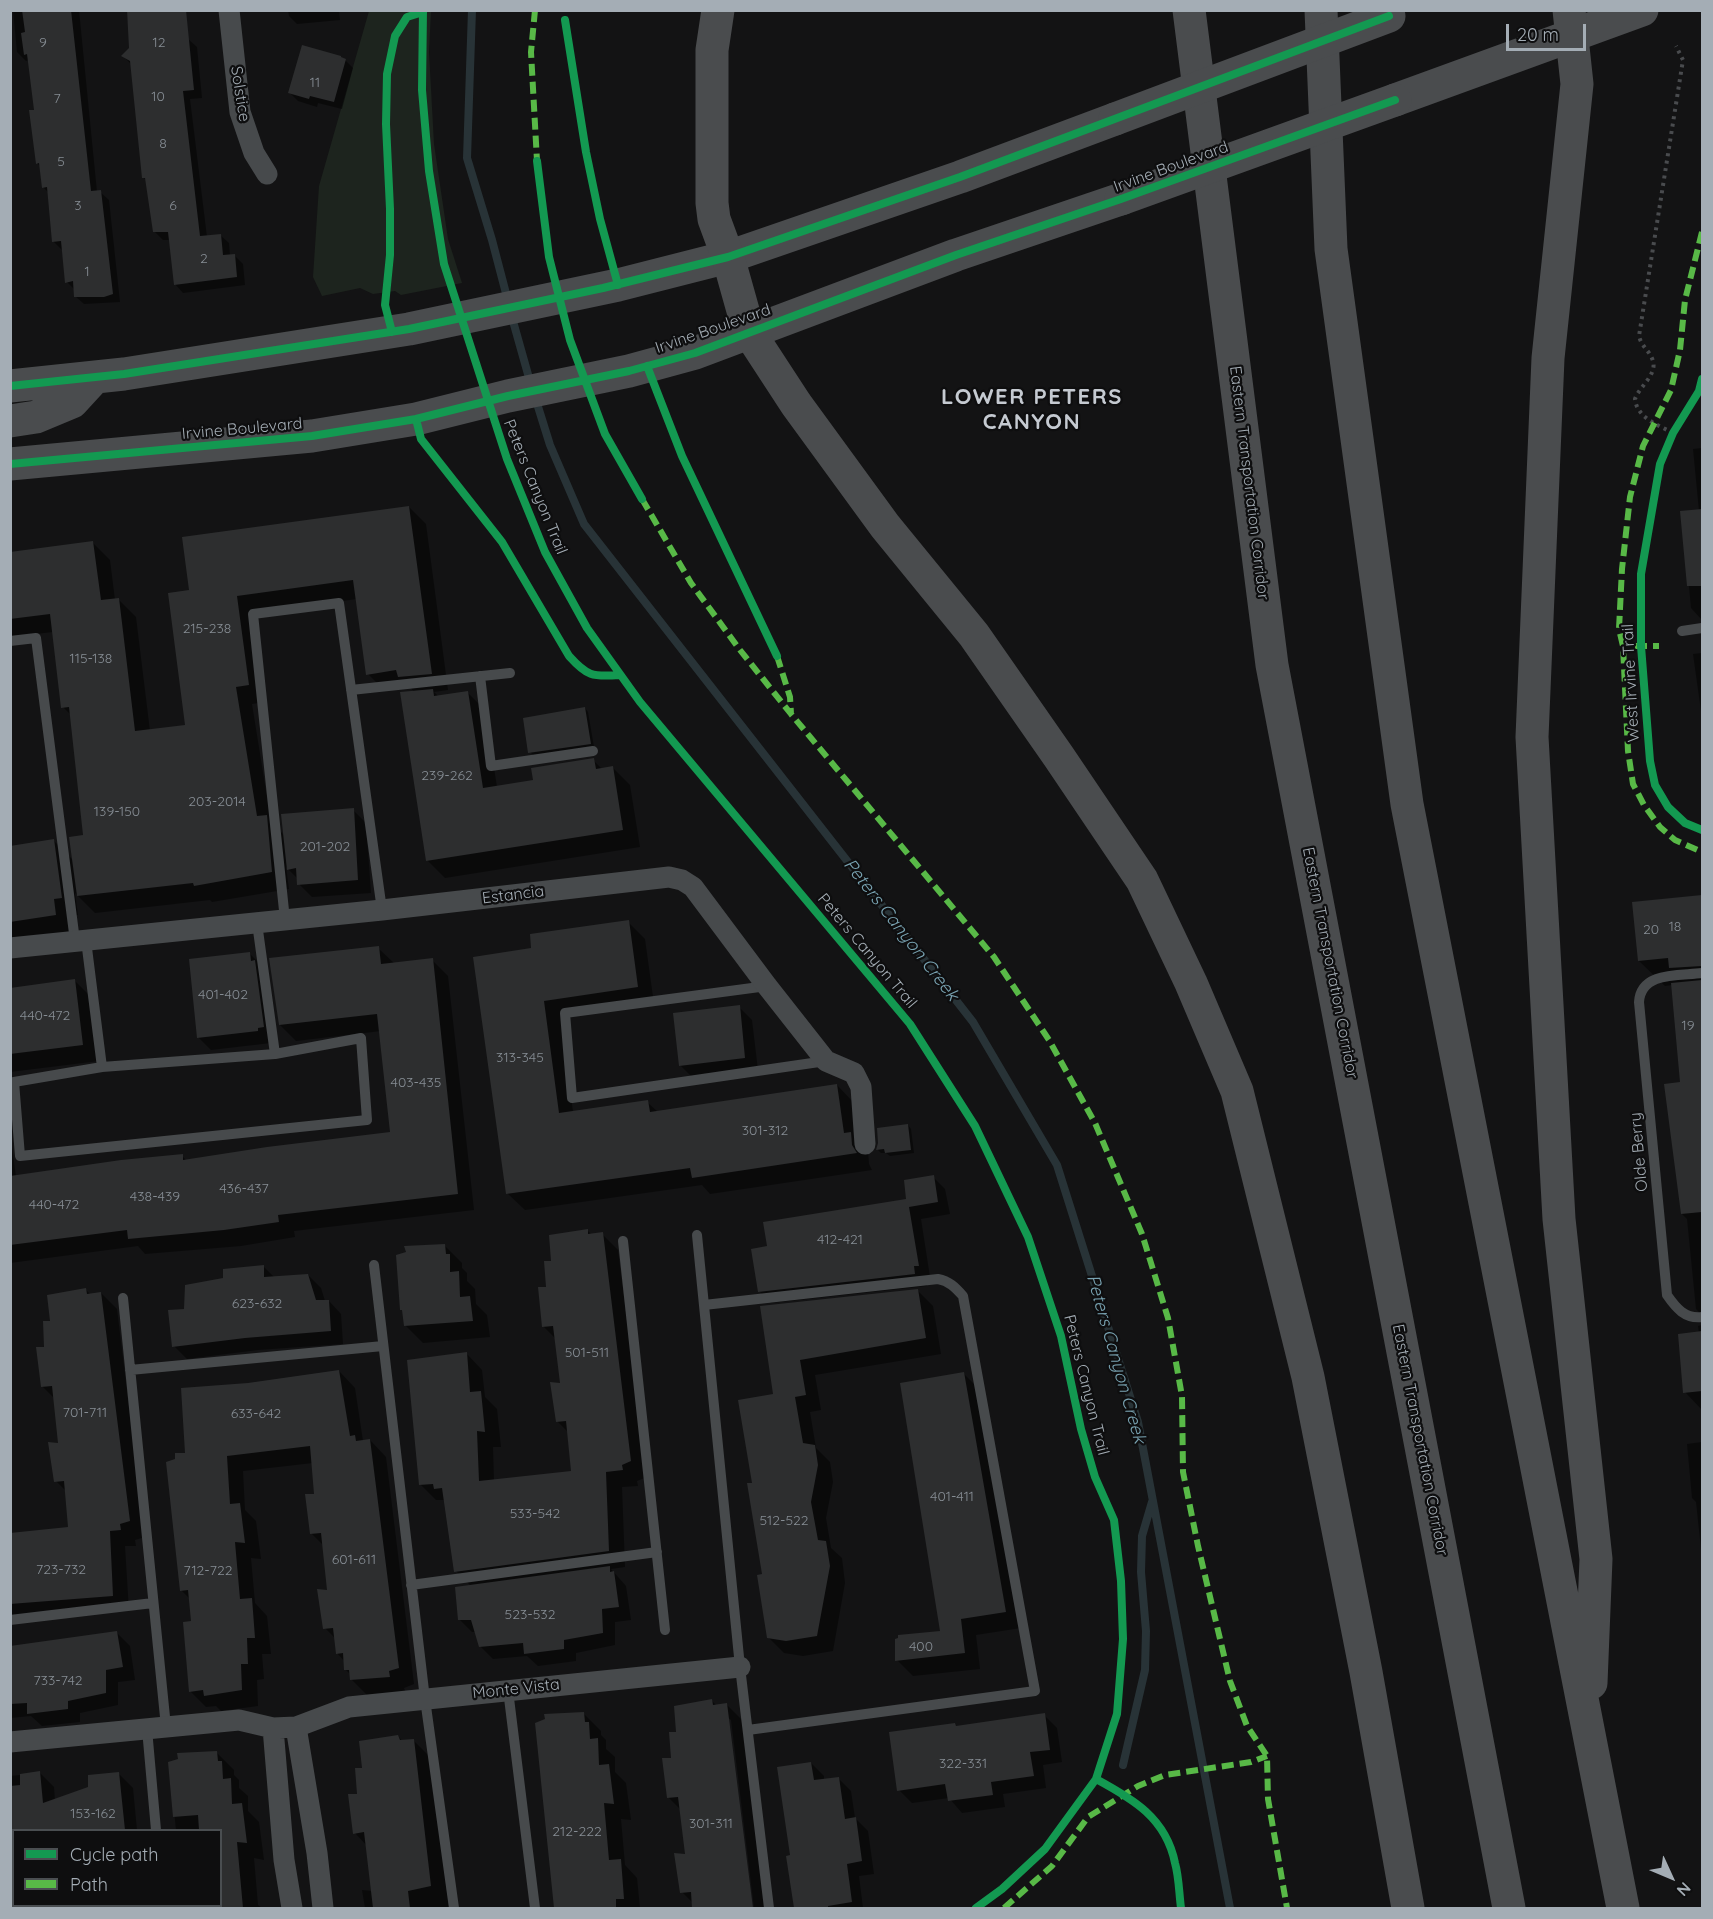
<!DOCTYPE html>
<html>
<head>
<meta charset="utf-8">
<style>
	body { margin:0 }
	#map { position:relative; width:1713px; height:1919px; overflow:hidden; background:#131314; font-family:Quicksand,sans-serif }
	canvas { display:block }
	.frame { position:absolute; inset:0; border:12px solid #a4adb5; pointer-events:none }
	.legend { position:absolute; left:12px; top:1829px; width:210px; height:78px; box-sizing:border-box; background:#0e0e0f; border:2px solid #4a4e51; margin:0; padding:8px 10px; list-style:none; font-size:18px; color:#a4adb5 }
	.legend li { display:flex; align-items:center; gap:12px; height:30px }
	.legend b { width:30px; border:2px solid #4a4e51 }
	.north { position:absolute; left:1641px; top:1847px; width:60px; height:60px; -webkit-text-stroke:4px #0e0e0f; paint-order:stroke; rotate:134deg; font-size:16px; font-weight:700; line-height:24px; text-align:center; color:#a4adb5 }
	.north::after { content:''; display:block; margin:auto; width:21px; height:27px; background:#a4adb5; clip-path:polygon(50% 0,100% 100%,50% 72%,0 100%) }
	.scale { position:absolute; left:1506px; top:24px; width:80px; height:27px; box-sizing:border-box; border:3px solid #a4adb5; border-top:0; padding-left:8px; font-size:18px; line-height:21px; white-space:nowrap; color:#a4adb5; -webkit-text-stroke:4px #0e0e0f; paint-order:stroke }
</style>
</head>
<body>
<div id="map">
<canvas width="1713" height="1919"></canvas>
<div class="frame"></div>
<ul class="legend">
<li><b style="height:8px;background:#139951"></b>Cycle path</li>
<li><b style="height:8px;background:#58b947"></b>Path</li>
</ul>
<div class="north">N</div>
<div class="scale">20 m</div>
</div>
<script>
const ctx = document.querySelector('canvas').getContext('2d');
ctx.lineJoin = 'round';
function paint(path, color) { ctx.fillStyle = color; ctx.fill(path, 'evenodd'); }
function stroke(path, color, width, dash) { ctx.strokeStyle = color; ctx.lineWidth = width; ctx.lineCap = dash ? 'butt' : 'round'; ctx.setLineDash(dash || []); ctx.stroke(path); }
function label(font, color, halo, rows, align = 'center') {
  ctx.font = font + ' Quicksand,sans-serif'; ctx.lineWidth = 4.5; ctx.setLineDash([]); ctx.textBaseline = 'middle'; ctx.strokeStyle = halo; ctx.fillStyle = color; for (const [text, x, y, turn = 0] of rows) {
    ctx.save(); ctx.translate(x, y); ctx.rotate((+turn || 0) * Math.PI / 180); ctx.textAlign = isNaN(turn) ? turn : align; if (halo) ctx.strokeText(text, 0, 0); ctx.fillText(text, 0, 0); ctx.restore();
  }
}
paint(new Path2D(`
	M369,11H431L429,52L434,144L448,239L462,283L401,295L395,291L373,294L360,288L322,296L313,277L319,186Z`), '#1d241e');
paint(new Path2D(`
	M13,10H79L97,192H100L109,200L120,302L84,304L75,296V290L67,282L62,250L54,242L49,193L43,187L41,167L37,163L35,111L29,60L26,61L17,52Z
	M127,10H181L188,39L197,47L202,98L190,99L207,237L220,235L229,243L230,256H235L243,264L245,285L183,293L175,284L170,240H163L154,231L147,181L143,177L132,65L123,56L130,49Z
	M288,10H339L340,20L297,24L289,16Z
	M345,60L353,68L342,109L318,103L317,107L298,101L290,93Z
	M1702,448V620L1691,608L1682,512L1699,511L1693,449Z
	M409,507L426,524L448,690L434,692L439,697L467,692L485,710L497,787L535,781L593,760L603,770L613,768L630,785L640,847L445,878L428,861L402,694L414,692L410,687L385,691L368,674L357,599L253,613L265,702L252,704L271,822L285,836L353,810L366,823L371,893L312,897L299,884L298,879L286,867L289,889L212,902L210,900L95,913L75,893L78,915L70,916L73,931L14,940L10,936V847L54,841L74,861L84,836L72,716L63,707L53,632L10,637V553L93,543L110,560L115,600H119L136,617L150,731L187,726L191,591Z
	M1702,653V718L1693,654Z
	M585,708L588,712L594,747L534,756L530,752Z
	M1702,896V1315L1696,1309L1687,1219L1682,1214V1083L1672,985L1665,986L1639,961L1634,903Z
	M628,922L645,939L654,1004L561,1017L573,1112L647,1102L658,1112L837,1085L854,1103L868,1151L869,1164L872,1170L710,1194L702,1185L525,1210L507,1193L533,950Z
	M378,948L395,964L432,960L448,976L474,1210L294,1231L295,1237L241,1246L145,1254L138,1246L10,1263V1132L16,1177L182,1156L187,1161L392,1134L381,1031L296,1041L280,1025Z
	M249,953L262,966L271,1043L211,1050L198,1037Z
	M75,981L91,997L99,1061L10,1072V989Z
	M739,1007L752,1020L758,1070L693,1078L680,1065Z
	M908,1125L911,1129L914,1153L890,1156L886,1153H881L878,1150L879,1143Z
	M933,1177L945,1189L950,1214L921,1219L930,1277L926,1278L927,1286L771,1303L759,1291L769,1248L908,1200Z
	M587,1230L592,1235L602,1234L618,1250L647,1477L637,1481L638,1486L622,1487L625,1567L611,1569L626,1586L631,1620L615,1622V1645L576,1653V1661L538,1666L527,1656L493,1659L480,1646L476,1632H472L459,1619L471,1586L456,1571L445,1500H436L420,1484L466,1353L482,1370L485,1397L497,1409L501,1447H493L494,1481L572,1473L568,1432L557,1421L562,1385L556,1339L544,1327L547,1289L553,1263Z
	M445,1246L462,1263V1268L467,1273V1281L475,1289L476,1304L487,1315L490,1337L423,1343L405,1325Z
	M264,1267L274,1277L308,1275L321,1288L325,1301H329L341,1314L343,1344L258,1350L187,1359L174,1346L186,1310L225,1279Z
	M85,1289L91,1295L101,1293L117,1309L145,1537L135,1540L136,1546H125L129,1611L10,1621V1534L69,1528L67,1492L56,1481L60,1444L55,1399L42,1386L46,1348L51,1322Z
	M917,1290L933,1306L941,1354L815,1375L821,1410L810,1412L816,1448L830,1462L833,1482L826,1518L831,1548L842,1558L845,1583L833,1651L803,1656L784,1653L768,1637L764,1575L753,1484L774,1395L762,1308Z
	M1702,1325V1410L1685,1392L1699,1333L1698,1326Z
	M339,1371L355,1388L363,1441L370,1440L386,1457L414,1684L404,1688L406,1693L367,1695L351,1679V1675L346,1670L345,1662L337,1653L336,1639L325,1628L329,1591L324,1546L311,1533L315,1495L313,1463L243,1471L245,1510L256,1521L261,1559L251,1558L255,1603L267,1616L271,1654H262L264,1679L257,1680L258,1706L221,1711L216,1706L206,1707L190,1691L193,1622L190,1599L181,1590L187,1454L249,1384Z
	M964,1374L980,1390L1021,1628L976,1635L980,1669L913,1676L897,1660L941,1632Z
	M1702,1442V1558L1696,1502L1692,1498L1687,1444Z
	M117,1633L130,1646L135,1680L118,1682V1705L80,1713V1722L42,1726L31,1716L10,1718V1647Z
	M712,1701L717,1706L727,1705L744,1722L767,1908H754L731,1720L727,1717L751,1908H693V1903L682,1892L686,1855L681,1810L668,1797L672,1759L677,1734Z
	M584,1714L601,1731V1735L606,1740V1749L615,1757V1772L626,1783L631,1820L621,1819L625,1865L637,1878L640,1908H555L537,1724Z
	M1044,1715L1057,1728L1062,1762L1043,1765L1046,1788L1003,1794L1005,1807L962,1813L949,1798L912,1803L899,1790L955,1724L957,1727Z
	M398,1736L403,1742L413,1740L430,1757L449,1908H365L362,1890L372,1891L367,1846L355,1833L358,1795L363,1770Z
	M217,1753L234,1770V1775L239,1780V1788L248,1796V1811L259,1822L264,1860L254,1858L258,1905L262,1908H184V1906H220V1830H176L169,1763Z
	M811,1763L824,1776V1780L838,1778L851,1791L855,1818L868,1831L874,1874L859,1876L863,1908H795L788,1857L792,1856Z
	M40,1773L54,1787L55,1801L90,1788L118,1773L133,1788L137,1830H14V1906H147V1908H10V1776Z`), '#0007');
stroke(new Path2D(`
	M472,10L467,158L492,240L508,301
	M511,314L531,385
	M535,397L550,445L584,524L973,1022L1057,1165L1138,1422L1230,1908
	M1123,1765L1145,1670L1146,1631L1141,1572L1142,1536L1152,1502`), '#283337', 8);
paint(new Path2D(`
	M22,10H71L91,191L101,190L113,294L104,297H74L73,281L65,283L61,241L52,242L47,187L42,188L39,163L36,164L32,133L29,110H34L27,54L24,55L21,33L25,32Z
	M127,10H186L194,90L183,91L200,236L221,234L223,255L235,254L237,277L174,285L168,232H153L145,178H142L130,61L121,56L129,48Z
	M302,45L341,56V57L346,59L334,102L310,96L309,99L288,93Z
	M409,506L432,674L398,677L396,670L366,675L353,580L237,596L249,685L236,687L257,816L267,815L272,872L194,886L193,883L77,896L69,837L83,835L69,707L61,708L50,614L10,619V552L93,541L101,600L119,598L135,731L185,725L168,593L189,590L182,537Z
	M1702,509V586H1687L1680,511Z
	M433,689L434,696L468,691L483,788L533,780L531,768L594,758L596,769L613,766L623,830L426,861L400,692Z
	M585,707L591,744L528,753L523,718Z
	M354,808L358,880L297,885L296,868L287,870L281,814Z
	M54,839L62,898L54,899L56,915L10,922V846Z
	M1702,895V966L1669,968L1668,958L1638,961L1632,902Z
	M629,920L638,987L544,1001L559,1113L648,1100L650,1112L837,1084L844,1133L851,1132L852,1145L857,1153L692,1178L690,1168L506,1194L473,957L531,948L530,934Z
	M379,946L381,964L433,958L458,1194L278,1215L279,1222L224,1230L128,1239L127,1230L10,1245V1176L121,1160L183,1154V1160L267,1147L390,1132L377,1014L279,1025L269,958Z
	M250,952L251,961L255,960L264,1027L258,1028V1031L197,1038L189,959Z
	M75,979L83,1045L10,1054V988Z
	M1702,980V1212L1681,1214L1664,1084L1680,1082L1671,983Z
	M740,1005L745,1058L679,1066L673,1013Z
	M908,1124L911,1150L885,1153L884,1149L876,1150L878,1143L877,1128Z
	M934,1175L938,1202L909,1207L919,1266H914L915,1274L758,1292L751,1249L767,1246L763,1222L906,1199L904,1180Z
	M588,1229V1234L603,1232L631,1461L622,1465L623,1470L606,1472L609,1551L454,1572L442,1488L434,1489L433,1484L419,1485L407,1360L467,1352L470,1392L481,1391L485,1432L477,1431L479,1481L571,1471L566,1421L556,1422L550,1382L560,1383L553,1326L542,1327L538,1287H546L544,1261H551L549,1235Z
	M445,1244L446,1254H450V1272L459,1271L460,1297L470,1296L473,1321L404,1326L402,1310H400L396,1255L406,1252L404,1246Z
	M264,1265V1277L308,1274L316,1300H329L331,1331L245,1338L172,1347L168,1310L184,1309L185,1285L223,1278V1269Z
	M86,1288L87,1294L101,1292L130,1521L120,1524L121,1530L110,1531L113,1596L10,1604V1533L68,1527L64,1481L54,1482L48,1442L58,1443L52,1386L41,1387L36,1347H44L43,1321H50L47,1295Z
	M918,1289L926,1338L800,1360L806,1395L795,1397L803,1443L815,1445L818,1465L811,1502L818,1540L826,1541L830,1566L817,1636L786,1641L767,1638L757,1575L762,1574L747,1483H752L738,1400L773,1394L760,1306Z
	M1702,1331V1391L1683,1393L1678,1334Z
	M339,1370L350,1436L355,1435L356,1441L370,1439L399,1668L389,1671L390,1677L350,1680L349,1670H344L343,1653L336,1654L333,1628L323,1629L317,1589L327,1590L321,1533L310,1534L305,1494H314L310,1446L227,1456L230,1504L240,1503L245,1543L235,1542L240,1599L252,1598L255,1638H247L248,1664H241L242,1690L204,1696L203,1690L189,1692L183,1622L191,1621L188,1590L180,1591L166,1462L175,1459V1453H185L181,1388L248,1383Z
	M964,1372L1006,1612L961,1619L965,1653L895,1661V1639L898,1638V1635L940,1631L900,1383Z
	M610,1566V1572L614,1571L619,1607L602,1609L603,1633L564,1640V1649L524,1654L523,1643L479,1647L471,1620H458L455,1587Z
	M117,1631L123,1667L106,1670V1693L68,1701V1709L27,1714V1703L10,1704V1646Z
	M712,1699L713,1705L727,1703L753,1908H692L691,1892L680,1893L674,1853L685,1854L678,1797L667,1798L662,1758H671L669,1732H676L674,1706Z
	M584,1712L585,1722H589L590,1739L598,1738L599,1765L609,1764L614,1804L604,1803L609,1860L621,1859L624,1899H616V1908H554L535,1723L545,1719L544,1714Z
	M1045,1713L1050,1750L1030,1752L1034,1776L991,1782L993,1795L948,1801L945,1784L897,1791L889,1732L955,1723L956,1726Z
	M398,1735L400,1740L414,1739L431,1886L408,1891L410,1908H373L364,1832L353,1834L348,1794H357L355,1768H362L359,1741Z
	M217,1751L218,1761H222L223,1779L231,1778L232,1804L242,1803L247,1843L237,1842L243,1908H220V1830H199L198,1815L173,1817L168,1762L178,1759L177,1753Z
	M811,1762L814,1780L839,1777L845,1819L856,1817L862,1861L847,1864L852,1902L828,1906V1908H794L786,1856L790,1855L777,1767Z
	M40,1771L43,1803L88,1787V1775L119,1772L125,1830H10V1786L20,1785V1774Z`), '#2d2e2f');
stroke(new Path2D(`
	M1673,433C1658,425 1637,418 1635,399C1639,387 1657,375 1653,361C1650,351 1641,346 1639,336L1683,60L1676,46`), '#494b4e', 4, [3, 4.5]);
stroke(new Path2D(`
	M1682,631L1702,628
	M10,641L36,638L75,941
	M480,676L491,766L593,751
	M351,690L510,673
	M285,920L253,614L339,603L382,910
	M257,923L275,1054
	M86,940L102,1067
	M1702,973C1680,976 1641,971 1639,1002L1667,1295C1676,1308 1685,1319 1702,1317
	M767,986L565,1013L572,1098L826,1061
	M361,1038L367,1120L20,1156L14,1082L102,1067L275,1054Z
	M697,1235L740,1667L769,1908
	M623,1241L665,1630
	M374,1265L425,1699L454,1908
	M123,1298L166,1727
	M704,1305L938,1279C949,1281 955,1287 963,1296L1035,1691L748,1730
	M130,1370L383,1346
	M411,1585L657,1552
	M10,1620L153,1603
	M508,1690L535,1908
	M147,1729L156,1830
	M163,1906V1908`), '#474a4c', 10);
stroke(new Path2D(`
	M229,10L240,112L254,153L267,174
	M10,948L382,910L669,877L682,880L693,887L767,986L826,1061L854,1073L861,1087L865,1144
	M296,1727L317,1853L323,1908
	M273,1728L284,1860L292,1908
	M10,1742L239,1720L273,1728L296,1727L349,1707L740,1667`), '#474a4c', 21);
stroke(new Path2D(`
	M1395,100L1642,10
	M10,386L124,374L409,329L618,285L728,257L960,177L1115,119
	M10,421L36,417L72,402L95,377
	M10,464L312,436L416,419L508,396L629,371L695,353L956,255L1121,199`), '#4a4c4e', 33);
stroke(new Path2D(`
	M718,10L712,50V203L714,219L728,257L749,332L796,404L885,526L974,635L1059,757L1142,880L1191,983L1237,1091L1308,1377L1366,1672L1408,1908
	M1189,10L1272,665L1509,1908
	M1321,10L1331,249L1407,804L1623,1908
	M1569,10L1577,84L1548,358L1532,737L1559,1219L1596,1559L1591,1683`), '#4a4c4e', 33);
stroke(new Path2D(`
	M1115,119L1389,16
	M1121,199L1395,100`), '#4a4c4e', 33);
stroke(new Path2D(`
	M535,10L531,52L537,161
	M1702,232L1685,300L1680,350L1671,390L1643,446L1630,497L1622,569L1619,629L1623,646L1628,751L1633,784L1644,805L1660,827L1675,840L1702,852
	M642,499L691,583L740,650L791,714L994,957L1049,1040L1095,1123L1142,1234L1168,1318L1182,1396L1183,1472L1198,1546L1230,1681L1247,1726L1267,1756L1268,1799L1287,1908
	M1635,646H1659
	M777,656L790,697L791,714
	M1004,1908L1052,1866L1088,1817L1138,1786L1165,1775L1251,1762L1267,1756`), '#58b947', 6, [12, 6]);
stroke(new Path2D(`
	M423,10L422,90L429,171L444,264L507,459L545,552L587,628L640,702L910,1024L975,1126L1028,1237L1061,1336L1081,1429L1095,1477L1114,1520L1121,1581L1123,1639L1117,1714L1096,1779L1045,1849L1002,1889L976,1908
	M565,20L586,152L600,219L618,285
	M537,161L549,257L570,340L605,434L642,499
	M392,332L385,305L390,255V209L386,124L387,74L395,36L407,17L423,12
	M647,366L682,456L777,656
	M1702,379L1699,391L1673,433L1660,464L1641,574V646L1650,761L1655,785L1668,807L1685,823L1702,830
	M10,386L124,374L409,329L603,288L728,257L960,177L1389,16
	M416,419L421,439L502,542L569,656C587,676 592,677 619,675
	M10,464L312,436L416,419L508,396L629,371L695,353L956,255L1121,199L1395,100
	M1096,1779C1133,1799 1166,1818 1175,1863C1179,1877 1179,1893 1181,1908`), '#139951', 8);
label('14px', '#868d94', null, [
	["9",43,43],
	["12",159,43],
	["11",315,83],
	["10",158,97],
	["7",57,99],
	["8",163,144],
	["5",61,162],
	["3",78,206],
	["6",173,206],
	["2",204,259],
	["1",87,272],
	["215-238",207,629],
	["115-138",91,659],
	["239-262",447,776],
	["203-2014",217,802],
	["139-150",117,812],
	["201-202",325,847],
	["18",1675,927],
	["20",1651,930],
	["401-402",223,995],
	["440-472",45,1016],
	["19",1688,1026],
	["313-345",520,1058],
	["403-435",416,1083],
	["301-312",765,1131],
	["436-437",244,1189],
	["438-439",155,1197],
	["440-472",54,1205],
	["412-421",840,1240],
	["623-632",257,1304],
	["501-511",587,1353],
	["701-711",85,1413],
	["633-642",256,1414],
	["401-411",952,1497],
	["533-542",535,1514],
	["512-522",784,1521],
	["601-611",354,1560],
	["723-732",61,1570],
	["712-722",208,1571],
	["523-532",530,1615],
	["400",921,1647],
	["733-742",58,1681],
	["322-331",963,1764],
	["153-162",93,1814],
	["301-311",711,1824],
	["212-222",577,1832]
]);
label('16px', '#a4adb5', '#0e0e0f', [
	["Solstice",240,94,81],
	["Irvine Boulevard",1171,167,-20],
	["Irvine Boulevard",713,329,-19],
	["Irvine Boulevard",242,429,-5],
	["Eastern Transportation Corridor",1249,483,83],
	["Peters Canyon Trail",535,487,68],
	["West Irvine Trail",1631,683,-93],
	["Estancia",513,895,-7],
	["Peters Canyon Trail",867,951,50],
	["Eastern Transportation Corridor",1330,963,79],
	["Olde Berry",1639,1152,-95],
	["Peters Canyon Trail",1086,1385,76],
	["Eastern Transportation Corridor",1420,1440,79],
	["Monte Vista",516,1689,-6]
]);
label('italic 18px', '#79a3b2', '#0e0e0f', [
	["Peters Canyon Creek",901,930,52],
	["Peters Canyon Creek",1116,1359,74]
]);
ctx.letterSpacing = '1.5px';
label('bold 22px', '#c5cad1', '#0e0e0f', [
	["LOWER PETERS",1032,397],
	["CANYON",1032,422]
]);
ctx.letterSpacing = '0px';
</script>
</body>
</html>
